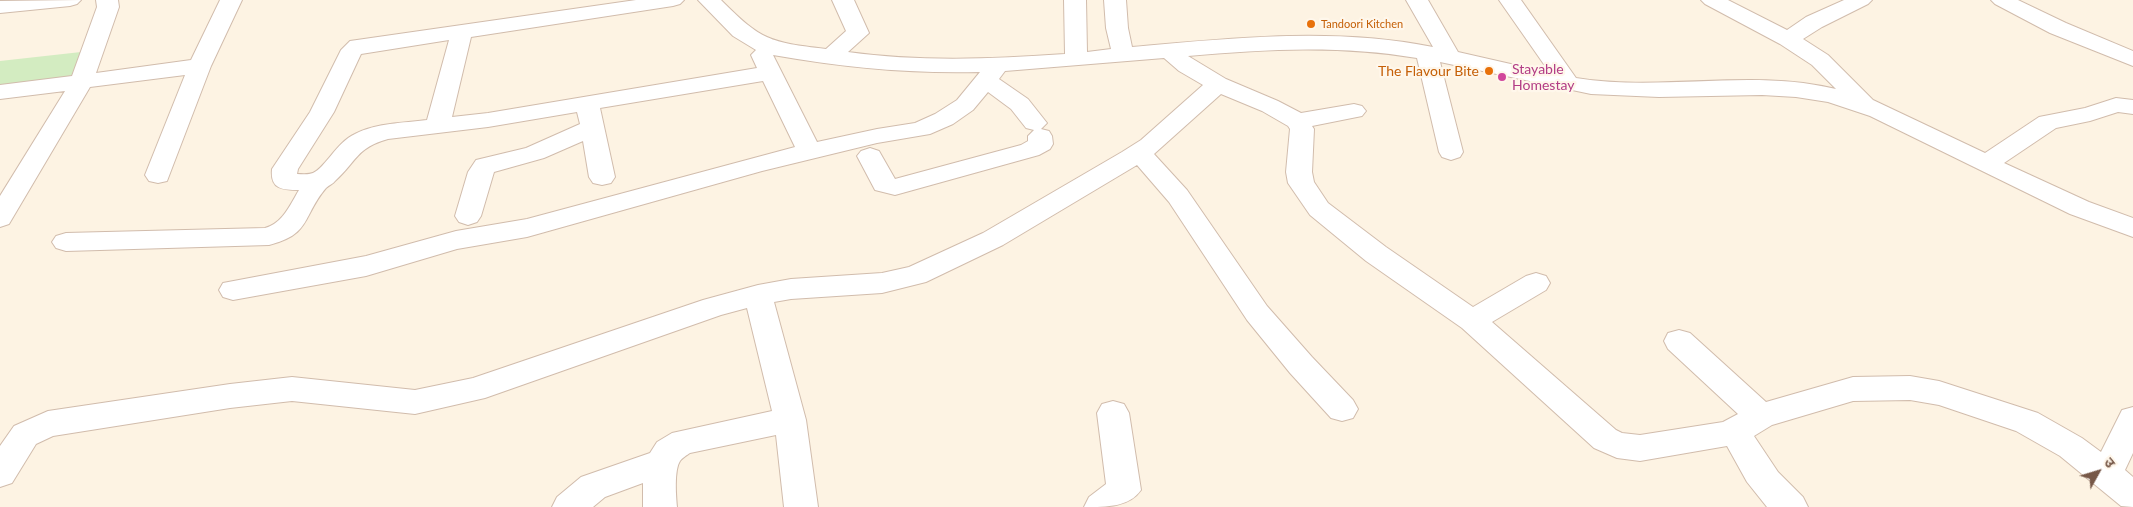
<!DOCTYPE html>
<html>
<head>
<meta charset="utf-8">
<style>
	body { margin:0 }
	#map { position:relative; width:2133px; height:507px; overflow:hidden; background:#fdf3e3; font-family:Lato,"Noto Sans Devanagari",sans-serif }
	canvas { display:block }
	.north { position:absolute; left:2073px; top:447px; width:50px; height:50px; -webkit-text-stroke:4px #fff7eb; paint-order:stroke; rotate:51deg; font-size:14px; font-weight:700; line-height:20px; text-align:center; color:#775848 }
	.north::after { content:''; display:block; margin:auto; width:18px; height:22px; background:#775848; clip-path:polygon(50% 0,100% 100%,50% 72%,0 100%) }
</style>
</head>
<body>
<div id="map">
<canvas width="2133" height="507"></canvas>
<div class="north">उ</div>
</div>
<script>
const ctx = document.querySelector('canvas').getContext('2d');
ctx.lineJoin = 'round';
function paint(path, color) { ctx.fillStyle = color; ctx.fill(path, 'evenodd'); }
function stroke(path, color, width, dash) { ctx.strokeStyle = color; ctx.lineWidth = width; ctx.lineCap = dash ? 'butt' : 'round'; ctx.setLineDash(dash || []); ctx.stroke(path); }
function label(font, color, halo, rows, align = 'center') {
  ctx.font = font + ' Lato,sans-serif'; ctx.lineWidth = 4.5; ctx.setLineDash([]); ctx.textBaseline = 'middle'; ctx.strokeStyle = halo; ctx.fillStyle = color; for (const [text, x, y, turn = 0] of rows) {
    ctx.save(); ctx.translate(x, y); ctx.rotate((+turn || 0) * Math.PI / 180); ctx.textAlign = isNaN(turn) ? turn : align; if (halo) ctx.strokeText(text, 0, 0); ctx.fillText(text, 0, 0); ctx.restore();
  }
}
paint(new Path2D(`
	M90,51L75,80L0,89V61Z`), '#d3ecc1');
const minor = new Path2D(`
	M81,0L77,4L70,6L0,13V1Z
	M96,0H118L119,7L96,73L191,60L220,0H242L211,66L167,181L158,183L149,181L145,175L185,75L90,87L9,224L0,227V196L65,91L0,99V85L72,76L97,7Z
	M636,0H684L680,4L673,6L471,37L452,117L488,113L757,68L751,55L756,50L733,36L698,0H721C762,41 769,42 826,49L846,31L832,0H854L869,33L848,52C920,62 992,59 1065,54L1064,0H1086L1087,52L1111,49L1106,28L1104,0H1126L1128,28L1132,47C1232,38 1334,27 1433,47L1406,0H1428L1458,52L1550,73L1499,0H1521L1576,78C1662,92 1751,68 1836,89L1812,65L1780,44L1705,4L1701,0H1728L1787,30L1806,17L1844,0H1872L1868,4L1822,27L1803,39L1828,55L1873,100L1985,153L2039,117L2085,108L2116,98L2133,100V114L2118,112L2090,121L2056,128L2004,163L2089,202L2133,218V237L2070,214L1870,116L1828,102L1796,97L1762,95L1659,97L1591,94L1440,62L1463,152L1460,157L1451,160L1442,157L1439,152L1417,58C1341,45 1265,49 1188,56L1226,79L1278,101L1301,113L1354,104L1362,106L1366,111L1362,116L1312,126L1314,129L1312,172L1314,182L1328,203L1386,247L1473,307L1526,276L1536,273L1546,276L1550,283L1546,290L1492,322L1616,430L1622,433L1640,435L1723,422L1738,414L1668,349L1664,341L1668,333L1679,330L1690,333L1766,402L1853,377L1910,376L1939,381L2038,413L2082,438L2101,452L2122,410L2133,407V453L2125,470L2133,477V507L2121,506L2060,456L2016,431L1939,405L1910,400L1853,401L1772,425L1754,436L1778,472L1803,497L1808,507H1767L1747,482L1727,446L1640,461L1617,458L1594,448L1462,328L1366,261L1310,215L1288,183L1286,172L1290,129L1288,126L1262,111L1221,94L1154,154L1187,190L1267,306L1312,357L1353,400L1358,409L1353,418L1342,421L1331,418L1290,373L1247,320L1169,202L1137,165L1003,245L926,282L882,293L791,299L774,302L806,420L818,507H784L776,435L690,453C687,455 682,458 680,461C674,470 676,496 677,507H643V483L605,497L593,507H552L557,497L581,477L650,453L657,442L672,433L772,411L747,308L721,315L485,398L415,414L292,401L230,408L53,436L36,444L12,483L0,487V446L14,426L48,411L230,384L292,377L415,390L473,378L703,300L758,285L791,279L882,273L909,267L983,233L1122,152L1141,140L1203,85L1179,71L1164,58L1005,71L999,79L1028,99L1047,123L1041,129L1049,131L1052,136L1053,144L1050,149L1039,155L895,195L875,190L857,156L861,151L870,148L879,151L895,179L1021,145L1028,141V136L1034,130L1026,128L1011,109L988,92L973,110L953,124L930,134L877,143L762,171L527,237L457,249L366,276L233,300L223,297L219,290L223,283L366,256L456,231L527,219L795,147L763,81L600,108L615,177L611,183L602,185L593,183L589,177L583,141L544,158L494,172L481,216L477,222L468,225L459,222L455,216L468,172L476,160L526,148L580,124L577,112L488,127L388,139C356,148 357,161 335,181C333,184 329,185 326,188C302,216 312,234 269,245L66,251L56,248L52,242L56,236L66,233L265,228C283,223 290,205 299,190C282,190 270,189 272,169L310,112L341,50L350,41ZM449,40L427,120C403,123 376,123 355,134C337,142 325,168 313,173C308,175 302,174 297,174L298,169L334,112L361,54ZM773,55C841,67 910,74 980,72L957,100L935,114L915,123L877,129L817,142Z
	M1991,0H2018L2066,23L2133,51V66L2050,33L1995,4Z
	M1113,401L1124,404L1129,413L1141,490C1129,507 1108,507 1084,507L1089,497L1106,484L1097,413L1102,404Z`);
stroke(minor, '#d1bcac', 2);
paint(minor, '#fff');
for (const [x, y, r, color] of [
	[1311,24,5,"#e8710a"],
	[1489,71,5,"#e8710a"],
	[1502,77,5,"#d1479c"]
]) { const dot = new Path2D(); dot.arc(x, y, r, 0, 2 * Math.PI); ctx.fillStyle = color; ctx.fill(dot); stroke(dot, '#fff7eb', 2); }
label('11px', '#c56008', '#fff7eb', [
	["Tandoori Kitchen",1321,24]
], 'left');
label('14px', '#b23c85', '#fff7eb', [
	["Stayable",1512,69],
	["Homestay",1512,85]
], 'left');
label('14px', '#c56008', '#fff7eb', [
	["The Flavour Bite",1479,71]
], 'right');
</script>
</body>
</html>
